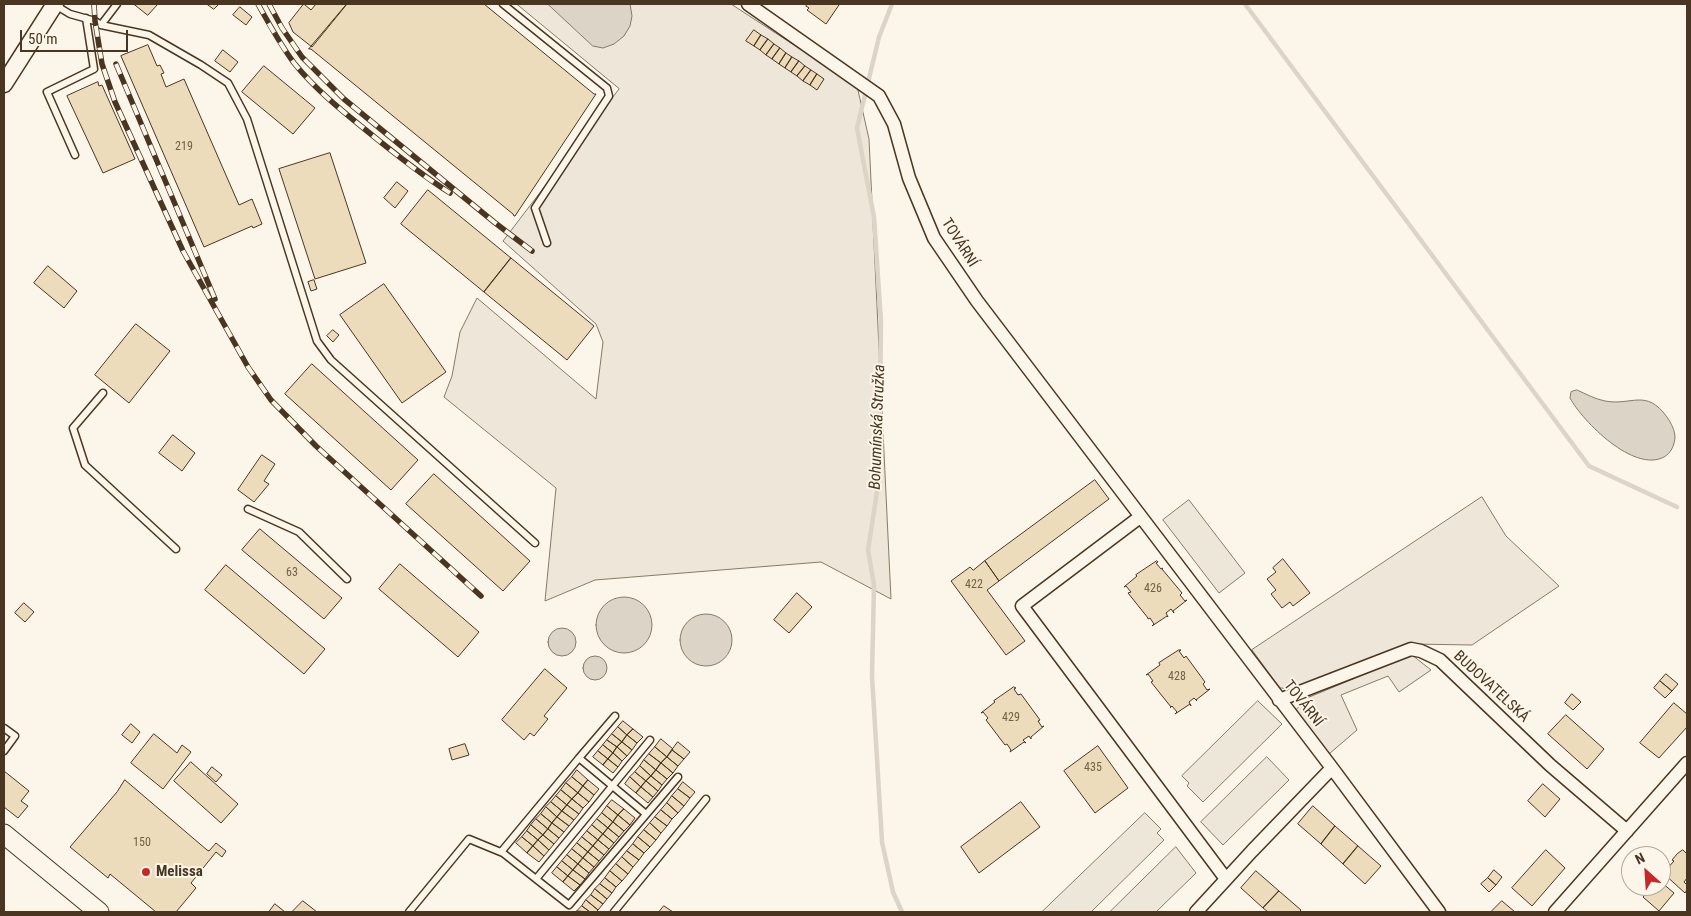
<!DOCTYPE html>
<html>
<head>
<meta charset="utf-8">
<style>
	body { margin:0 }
	#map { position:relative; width:1691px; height:916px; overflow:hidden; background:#fbf6e9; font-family:"Roboto Condensed",sans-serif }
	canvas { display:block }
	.frame { position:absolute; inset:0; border:5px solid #4a3520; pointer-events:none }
	.north { position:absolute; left:1621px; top:846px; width:50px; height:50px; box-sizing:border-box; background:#fbf6e9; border:1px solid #b4a999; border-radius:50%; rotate:334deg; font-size:14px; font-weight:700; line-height:20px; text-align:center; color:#4a3520 }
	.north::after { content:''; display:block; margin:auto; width:18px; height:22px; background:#c62828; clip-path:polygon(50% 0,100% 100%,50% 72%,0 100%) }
	.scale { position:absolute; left:20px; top:30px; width:108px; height:22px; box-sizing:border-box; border:2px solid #4a3520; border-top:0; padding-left:6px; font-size:15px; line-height:18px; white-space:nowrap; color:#4a3520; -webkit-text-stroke:4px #fbf6e9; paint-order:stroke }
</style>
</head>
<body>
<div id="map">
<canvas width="1691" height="916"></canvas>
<div class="frame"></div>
<div class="north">N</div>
<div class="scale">50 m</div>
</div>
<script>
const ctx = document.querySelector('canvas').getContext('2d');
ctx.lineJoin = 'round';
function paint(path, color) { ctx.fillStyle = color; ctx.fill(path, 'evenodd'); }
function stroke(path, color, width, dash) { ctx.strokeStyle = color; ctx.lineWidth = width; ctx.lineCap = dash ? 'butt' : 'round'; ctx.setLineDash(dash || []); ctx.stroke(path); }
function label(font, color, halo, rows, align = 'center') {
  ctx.font = font + ' "Roboto Condensed",sans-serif'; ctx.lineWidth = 4; ctx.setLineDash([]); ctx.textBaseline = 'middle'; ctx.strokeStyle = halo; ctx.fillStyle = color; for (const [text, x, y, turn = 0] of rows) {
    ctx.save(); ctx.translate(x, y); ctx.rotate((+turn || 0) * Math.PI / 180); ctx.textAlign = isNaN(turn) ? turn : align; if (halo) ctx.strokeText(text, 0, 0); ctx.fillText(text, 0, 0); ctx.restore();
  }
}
const green = new Path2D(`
	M517,4H731L857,86L869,139L891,599L821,562L595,580L545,601L556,488L444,397L452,376L460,332L477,298L596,399L603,342L596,324L503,241L619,89Z
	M1482,497L1506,536L1559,586L1472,645L1412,644L1299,689L1280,688L1252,650Z
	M1412,655L1431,670L1399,692L1388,676L1341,695L1357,730L1329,754L1296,710L1305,699Z`);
paint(green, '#ede6d9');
stroke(green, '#887966', 1);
const parking = new Path2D(`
	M1189,500L1245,573L1219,593L1163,520Z
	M1258,701L1282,724L1203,802L1187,786L1189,783L1182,776Z
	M1267,757L1289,780L1223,845L1201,822Z
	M1145,813L1161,829L1157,833L1164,840L1091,912H1042Z
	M1176,847L1196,873L1156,912H1110Z`);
paint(parking, '#ede7d9');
stroke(parking, '#887966', 1);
const water = new Path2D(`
	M548,4H630L632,16L630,26L624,36L614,44L603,48L593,46Z
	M1577,390C1586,394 1595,399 1605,401C1632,406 1646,388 1667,417C1671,423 1675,430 1675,438C1674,446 1671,453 1664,457C1634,473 1583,422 1570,398L1571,392Z
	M596 625a28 28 0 1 1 56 0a28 28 0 1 1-56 0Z
	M680 640a26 26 0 1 1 52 0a26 26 0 1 1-52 0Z
	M548 642a14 14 0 1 1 28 0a14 14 0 1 1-28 0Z
	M583 668a12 12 0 1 1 24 0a12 12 0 1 1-24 0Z`);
paint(water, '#dcd4c6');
stroke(water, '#887966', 1);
stroke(new Path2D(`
	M892,4L879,37L857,128L874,217L881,322L879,479L868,550L874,585L872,676L882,842L893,892L902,912
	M1245,4L1589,466L1677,507`), '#dcd4c6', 4.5);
const building = new Path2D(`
	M134,4H158L148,15Z
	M207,4H219L214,9Z
	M304,4L311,10L316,4H347L312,47L293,32L289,23Z
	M347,4H484L594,94H596L515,216H514L513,214L311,49H309Z
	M808,4H837L839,5L826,24L807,10L809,8L806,6Z
	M240,7L252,17L246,25L233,15Z
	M754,30L761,35L754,46L746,41Z
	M761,35L768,39L760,50L754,46Z
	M768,39L774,44L766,55L760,50Z
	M774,44L780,48L772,59L766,55Z
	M148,45L157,66L160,65L164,73L161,74L166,87L184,79L239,205L252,199L262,224L253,228L252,226L204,247L121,56Z
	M780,48L786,53L779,64L772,59Z
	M223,50L238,62L230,72L215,61Z
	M786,53L792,57L785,68L779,64Z
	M792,57L799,61L791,72L785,68Z
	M799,61L805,66L797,76L791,72Z
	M264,66L315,108L293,134L242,92Z
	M805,66L811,70L803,81L797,76Z
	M811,70L817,74L810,85L803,81Z
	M817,74L824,79L817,90L810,85Z
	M98,82L99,86L102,85L135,159L103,173L67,96Z
	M330,153L366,263L315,279L279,169Z
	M397,182L408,191L395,208L384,198Z
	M428,190L511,258L484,292L401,224Z
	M511,258L594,326L567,360L484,292Z
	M48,266L77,291L64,308L34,283Z
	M314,280L317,289L311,291L308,282Z
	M384,284L446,372L402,403L340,315Z
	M136,324L170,351L129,403L95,375Z
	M333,330L339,335L333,342L327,336Z
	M312,364L418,460L391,490L285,394Z
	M173,435L195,453L182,471L159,453Z
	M262,455L275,464L264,481L269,484L254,502L238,490Z
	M434,474L530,561L503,591L406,504Z
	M1095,480L1109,499L999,581L985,561Z
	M260,529L342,598L324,619L242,550Z
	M1283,559L1310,593L1293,606L1290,602L1282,608L1271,594L1276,590L1267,579L1276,572L1273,568Z
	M985,561L999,581L987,590L1025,641L1006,655L951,581L970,567L973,570Z
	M1157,561L1158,562L1156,563L1161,569L1163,568L1162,569L1182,593L1180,595L1185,601L1187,600L1173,611L1174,613L1171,609L1166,613L1168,617L1167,616L1152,626L1154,624L1150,618L1148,619V618L1128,593L1131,592L1126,586L1124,587L1137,576L1136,575Z
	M400,564L479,632L458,657L379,589Z
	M226,565L325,649L304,674L205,590Z
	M797,593L812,607L789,633L774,620Z
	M24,603L34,612L25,622L15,613Z
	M1179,650H1181L1179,651L1184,658L1186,656L1205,682L1203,684L1207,690L1210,689L1196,700L1197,701L1194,698L1189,702L1191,706L1190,704L1175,714L1177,712L1172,706L1170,708L1171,707L1151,682L1153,681L1148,674L1146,675L1160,665L1159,663Z
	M545,669L567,688L544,716L548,719L534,736L530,733L524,740L502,720Z
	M1666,674L1678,684L1672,691L1660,681Z
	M1660,681L1672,691L1665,698L1654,688Z
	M1014,687L1016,688L1014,689L1018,695L1021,694L1040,720L1038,721L1042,727L1044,726L1031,737V739L1029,736L1023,740L1026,743L1024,742L1010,752L1011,750L1007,744L1005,745L986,720L988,718L983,712L981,713L995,702L994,701Z
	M1572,694L1581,702L1573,710L1565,703Z
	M1674,703L1687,714V727L1659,758L1640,743Z
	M1566,715L1604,749L1587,769L1548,734Z
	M623,721L633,729L627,735L618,727Z
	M131,724L140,732L132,743L122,735Z
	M618,727L627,735L622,742L612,734Z
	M633,729L643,737L637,743L627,735Z
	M154,734L177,753L182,745L191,752L163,789L131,763Z
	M612,734L622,742L617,747L607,740Z
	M627,735L637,743L632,750L622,742Z
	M661,739L673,749L667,757L655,747Z
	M607,740L617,747L613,753L603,745Z
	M622,742L632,750L627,756L617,747Z
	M678,742L690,752L684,759L672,750Z
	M465,744L469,755L452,760L449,749Z
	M603,745L613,753L608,759L598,751Z
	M1098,746L1128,788L1095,813L1064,771Z
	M617,747L627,756L622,761L613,753Z
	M655,747L667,757L661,763L649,754Z
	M672,750L684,759L678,766L667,757Z
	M598,751L608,759L603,765L593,757Z
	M613,753L622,761L618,767L608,759Z
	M649,754L661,763L656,770L644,760Z
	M667,757L678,766L673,773L661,763Z
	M608,759L618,767L613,773L603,765Z
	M644,760L656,770L651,776L640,766Z
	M191,762L238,804L221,823L174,781Z
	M661,763L673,773L667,779L656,770Z
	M640,766L651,776L646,781L635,772Z
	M212,767L222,775L216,782L207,774Z
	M577,770L588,780L583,786L572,777Z
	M656,770L667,779L662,785L651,776Z
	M4,771L29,791L21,801L28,806L18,818L4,807Z
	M635,772L646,781L641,787L630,777Z
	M651,776L662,785L658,791L646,781Z
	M572,777L583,786L578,793L566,783Z
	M630,777L641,787L636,793L625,784Z
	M125,780L207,850L209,851L216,843L226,851L222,857L216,852L191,883L196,888L176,912H156L110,874L108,878L70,847L117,792Z
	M588,780L599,789L594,795L583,786Z
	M646,781L658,791L653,797L641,787Z
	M683,782L695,792L690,798L678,789Z
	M566,783L578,793L572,799L561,790Z
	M1543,784L1560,799L1545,817L1528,801Z
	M583,786L594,795L589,802L578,793Z
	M641,787L653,797L648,803L636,793Z
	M678,789L690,798L684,806L672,796Z
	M561,790L572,799L567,805L556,796Z
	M578,793L589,802L583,808L572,799Z
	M556,796L567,805L562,811L551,802Z
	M672,796L684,806L678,813L667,803Z
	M572,799L583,808L579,814L567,805Z
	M612,800L624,809L618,815L607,806Z
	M551,802L562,811L557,817L546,807Z
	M1021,802L1040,827L979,873L961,847Z
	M667,803L678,813L672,819L661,810Z
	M567,805L579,814L574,820L562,811Z
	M607,806L618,815L613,822L602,813Z
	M1313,806L1335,826L1321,844L1298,824Z
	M546,807L557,817L552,823L541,814Z
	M624,809L635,818L630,825L618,815Z
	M661,810L672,819L667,826L655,817Z
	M562,811L574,820L569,826L557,817Z
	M602,813L613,822L608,828L597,819Z
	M541,814L552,823L548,829L536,819Z
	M618,815L630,825L624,831L613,822Z
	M557,817L569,826L564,832L552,823Z
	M655,817L667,826L661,833L650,823Z
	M536,819L548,829L543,835L531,825Z
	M597,819L608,828L603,834L592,825Z
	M613,822L624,831L619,837L608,828Z
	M552,823L564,832L559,838L548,829Z
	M650,823L661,833L656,840L644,830Z
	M531,825L543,835L538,840L527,831Z
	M592,825L603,834L598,840L587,831Z
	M1335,826L1358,846L1343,864L1321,844Z
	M608,828L619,837L614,843L603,834Z
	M548,829L559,838L554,844L543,835Z
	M644,830L656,840L650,847L638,837Z
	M527,831L538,840L533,846L522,837Z
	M587,831L598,840L593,846L582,837Z
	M603,834L614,843L609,849L598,840Z
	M543,835L554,844L549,850L538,840Z
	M522,837L533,846L527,853L516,843Z
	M582,837L593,846L588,852L577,843Z
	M638,837L650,847L644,853L633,844Z
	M538,840L549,850L544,856L533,846Z
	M598,840L609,849L604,855L593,846Z
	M577,843L588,852L583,858L572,849Z
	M633,844L644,853L639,860L627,851Z
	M533,846L544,856L539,862L527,853Z
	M593,846L604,855L599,861L588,852Z
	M1358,846L1381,866L1365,884L1343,864Z
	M572,849L583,858L578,864L567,855Z
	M1546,850L1565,868L1532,906L1512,888Z
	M1683,850L1687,854V878L1684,882L1687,885V890L1685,893L1663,873L1674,861L1672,860L1677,854Z
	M627,851L639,860L633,867L622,857Z
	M588,852L599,861L594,867L583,858Z
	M567,855L578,864L573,870L562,861Z
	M622,857L633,867L628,874L616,864Z
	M583,858L594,867L589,873L578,864Z
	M562,861L573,870L568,876L557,867Z
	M578,864L589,873L585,879L573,870Z
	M616,864L628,874L622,881L610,871Z
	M557,867L568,876L563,882L552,873Z
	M573,870L585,879L580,885L568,876Z
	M1494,870L1502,877L1496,885L1488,878Z
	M610,871L622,881L616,887L605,878Z
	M1256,871L1279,891L1263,908L1241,888Z
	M568,876L580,885L574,891L563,882Z
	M605,878L616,887L612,893L600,884Z
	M1488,878L1496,885L1489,892L1481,884Z
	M1661,882L1674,893L1659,911L1643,897L1649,891L1647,889L1650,886H1661Z
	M600,884L612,893L607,899L595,889Z
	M595,889L607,899L603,904L591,895Z
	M1279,891L1301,910L1299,912H1268L1263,908Z
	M591,895L603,904L598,910L586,900Z
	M586,900L598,910L596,912H590L582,906Z
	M303,901L317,912H292Z
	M1502,901L1515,912H1491Z
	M275,904L285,912H269Z
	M582,906L590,912L577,911Z
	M664,906L673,912H659Z`);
paint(building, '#ecdcbc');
stroke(building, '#4a3520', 1);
const service = new Path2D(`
	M503,4L607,88L609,96L535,208L547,243
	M55,5L70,14L95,21L101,25L117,4
	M101,25L149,35L201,65L228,83L247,119L317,341L331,360L535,543
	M75,155L47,92L94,69L86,18
	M103,393L73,428L85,465L176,549
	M248,509L299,532L347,579
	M4,728L15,736L4,751
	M579,758L615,716
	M501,852L579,758L646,814
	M536,879L650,740
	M409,912L469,839L503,853L569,905L678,777
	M614,912L706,799`);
const minor = new Path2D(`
	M748,4L879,96L894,124L909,178L934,238L977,301L1332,768L1439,912
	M1140,517L1022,606L1226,879
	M1279,700L1411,649L1421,651L1440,660L1550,765L1627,831
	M1196,912L1252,851L1332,768
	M1555,912L1687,763`);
const tertiary = new Path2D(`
	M4,84L55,4`);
const secondary = new Path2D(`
	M4,834L99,912`);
stroke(service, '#4a3520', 9);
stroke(minor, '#4a3520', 15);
stroke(tertiary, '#4a3520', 19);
stroke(secondary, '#4a3520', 21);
stroke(service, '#fbf6e9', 6);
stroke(minor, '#fbf6e9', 12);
stroke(tertiary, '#fbf6e9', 16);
stroke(secondary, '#fbf6e9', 19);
const rail = new Path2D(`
	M94,4L95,21L102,64L115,102L183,251L248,367L271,400L316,446L481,596
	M258,4C269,24 280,44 294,63C315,89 341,110 367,131C394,153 420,174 450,193
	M269,4L282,28L302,57L344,99L494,222L532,251
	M116,64L215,299`);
stroke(rail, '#4a3520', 5.5);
stroke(rail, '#fbf6e9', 4, [11]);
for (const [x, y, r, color] of [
	[146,872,5,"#c62828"]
]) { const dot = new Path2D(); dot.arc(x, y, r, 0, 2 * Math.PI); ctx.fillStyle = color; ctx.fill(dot); stroke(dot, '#fbf6e9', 2); }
label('12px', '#725f47', null, [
	["219",184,147],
	["63",292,573],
	["422",974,585],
	["426",1153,589],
	["428",1177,677],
	["429",1011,718],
	["435",1093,768],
	["150",142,843]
]);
label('15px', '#4a3520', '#fbf6e9', [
	["TOVÁRNÍ",959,243,58],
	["BUDOVATELSKÁ",1491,687,43],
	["TOVÁRNÍ",1303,704,52]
]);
label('bold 15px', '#4a3520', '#fbf6e9', [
	["Melissa",156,872]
], 'left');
label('italic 16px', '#4a3520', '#fbf6e9', [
	["Bohumínská Stružka",878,427,-88]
]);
</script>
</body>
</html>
